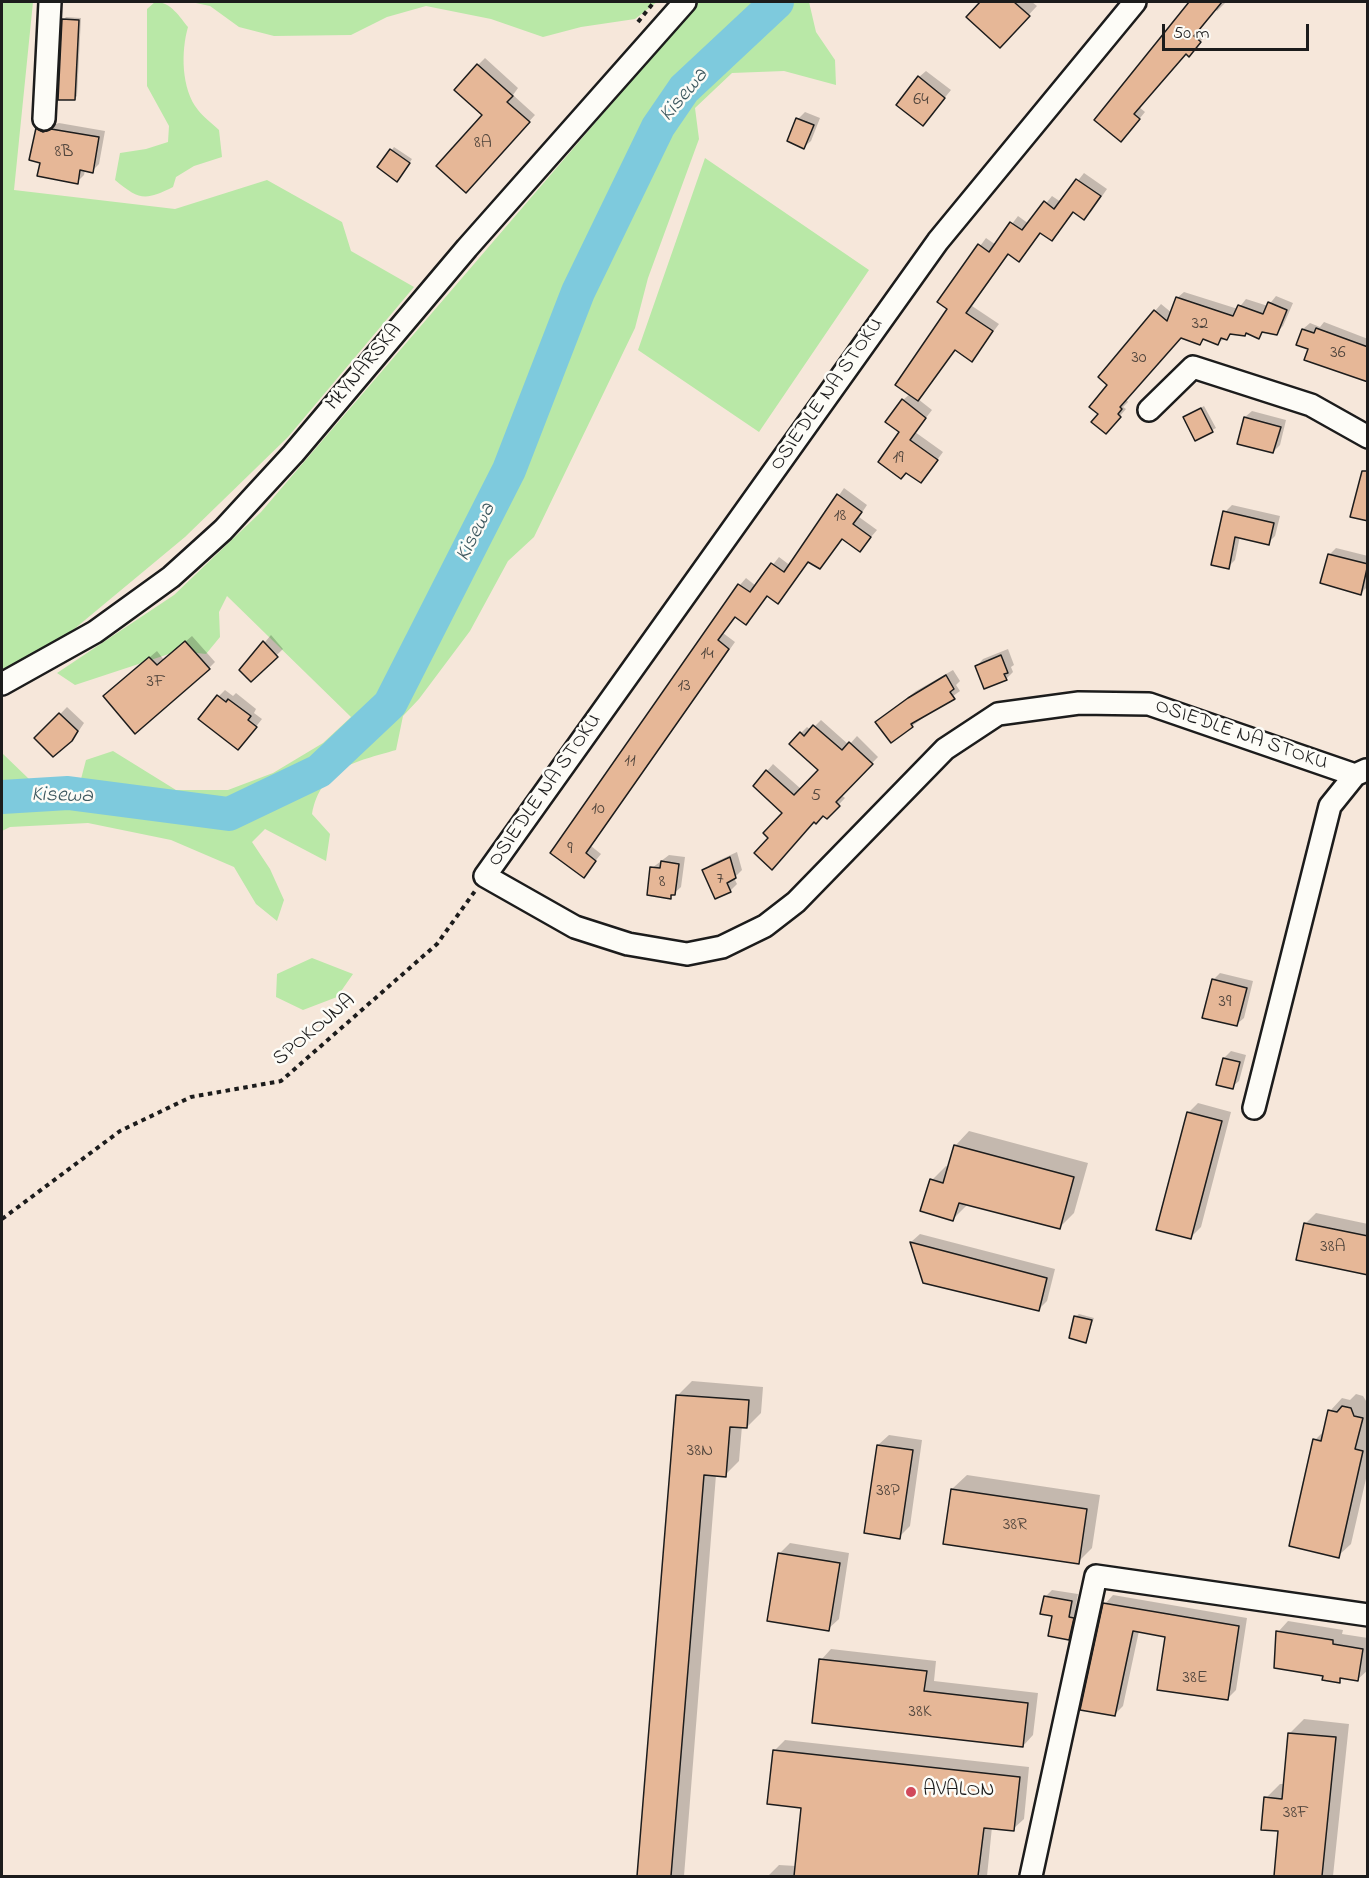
<!DOCTYPE html>
<html>
<head>
<meta charset="utf-8">
<style>
	body { margin:0 }
	#map { position:relative; width:1369px; height:1878px; overflow:hidden; background:#f6e7da; font-family:"Indie Flower",sans-serif }
	canvas { display:block }
	.frame { position:absolute; inset:0; border:3px solid #1c1c1c; pointer-events:none }
	.scale { position:absolute; left:1162px; top:24px; width:147px; height:27px; box-sizing:border-box; border:3px solid #1c1c1c; border-top:0; padding-left:8px; font-size:18px; line-height:21px; white-space:nowrap; color:#1c1c1c; -webkit-text-stroke:4px #fdfcf7; paint-order:stroke }
</style>
</head>
<body>
<div id="map">
<canvas width="1369" height="1878"></canvas>
<div class="frame"></div>
<div class="scale">50 m</div>
</div>
<script>
const ctx = document.querySelector('canvas').getContext('2d');
ctx.lineJoin = 'round';
function paint(path, color) { ctx.fillStyle = color; ctx.fill(path, 'evenodd'); }
function stroke(path, color, width, dash) { ctx.strokeStyle = color; ctx.lineWidth = width; ctx.lineCap = dash ? 'butt' : 'round'; ctx.setLineDash(dash || []); ctx.stroke(path); }
function label(font, color, halo, rows, align = 'center') {
  ctx.font = font + ' "Indie Flower",sans-serif'; ctx.lineWidth = 5; ctx.setLineDash([]); ctx.textBaseline = 'middle'; ctx.strokeStyle = halo; ctx.fillStyle = color; for (const [text, x, y, turn = 0] of rows) {
    ctx.save(); ctx.translate(x, y); ctx.rotate((+turn || 0) * Math.PI / 180); ctx.textAlign = isNaN(turn) ? turn : align; if (halo) ctx.strokeText(text, 0, 0); ctx.fillText(text, 0, 0); ctx.restore();
  }
}
paint(new Path2D(`
	M2,2H33L14,190L175,209L267,180L342,222L351,251L414,287L288,437L185,537L73,630L2,672Z
	M155,2C170,1 180,17 188,27C181,51 181,89 198,110C203,117 212,123 219,130L222,157L194,166L176,177L173,187C145,201 139,200 115,180L120,153L146,149L168,142L169,126L147,86V9Z
	M191,2H657L635,19L581,27L543,37L491,19L426,6L387,17L351,35L274,36L239,27L210,6Z
	M699,2H809L816,32L835,60L836,85L784,71L732,73L695,108L699,139L648,278L635,328L534,537L508,561L470,631L419,699L403,716L396,750C355,762 321,767 312,814L330,834L326,861L265,829L252,842L270,869L284,900L277,921L256,904L234,867L171,840L88,823L10,827L2,831V753L29,779H81L86,760L113,751L176,790H228L273,773L323,743L351,717L227,596L219,612L220,637L206,654L178,651L75,685L57,673L174,595L261,512Z
	M705,158L869,270L759,432L638,350Z
	M312,958L353,974L337,997L303,1010L276,997L277,974Z`), '#b9e8a7');
paint(new Path2D(`
	M982,2H1032L1037,6L1008,37L968,17Z
	M1189,2H1226L1217,11L1215,9L1200,29L1207,34L1195,48L1186,53L1139,107L1145,112L1127,134L1096,119Z
	M66,17L81,18L77,96L74,99L63,20Z
	M485,58L518,88L513,95L535,115L472,184L484,115L478,65Z
	M926,71L951,90L929,117L919,77Z
	M805,112L820,118L811,141L804,147L788,141L798,119Z
	M44,122L50,126L59,123L105,131L99,164L92,171L85,170L84,175L77,182L42,162L37,129Z
	M394,147L412,159L400,177L379,167Z
	M1084,173L1107,189L1091,212L1084,218L1074,211L1058,232H1041L1019,260L1009,253L972,306L999,324L972,360L956,349L918,399L932,410L915,432L943,452L921,482L901,432L903,400L910,394L949,309L939,302L986,238L996,245L1018,216L1029,224L1052,196L1061,202Z
	M1184,292L1238,309L1246,299L1268,306L1276,296L1293,303L1283,326L1276,333L1265,331L1258,337L1246,332L1233,333L1218,343L1205,338L1200,344L1181,336L1126,399L1128,402L1123,407L1126,409L1112,425L1100,414L1109,385L1155,311L1161,304L1172,313L1177,298Z
	M1324,322L1368,339V382L1310,348L1303,329L1310,323L1320,327Z
	M1204,406L1216,428L1196,439L1185,417Z
	M1252,411L1286,420L1280,445L1273,452L1239,442L1245,417Z
	M844,488L867,505L859,517L877,530L860,550L843,538L820,568L809,561L778,602L768,595L746,623L736,616L723,633L735,642L591,846L601,854L583,876L552,853L740,585L746,578L756,586L779,557L791,566Z
	M1232,505L1280,516L1275,536L1268,543L1240,536L1235,560L1228,567L1225,512Z
	M1336,548L1368,556V586L1361,593L1329,555Z
	M271,635L283,649L251,680L241,670Z
	M192,636L215,662L209,668L111,690L157,651L164,660Z
	M1008,649L1014,665L1011,667L1013,672L1006,679L977,666L983,659Z
	M953,670L960,681L956,685L960,691L912,726L884,716L916,691Z
	M225,690L233,696L236,693L256,709L254,713L262,719L244,742L219,696Z
	M67,707L84,723L78,732L71,739L37,738Z
	M821,720L849,745L857,736L878,757L841,795L845,798L827,817L823,814L814,821L770,838L784,813L755,785L773,764L801,789L820,770L801,733L807,727L811,730Z
	M737,852L742,870L734,878L737,884L730,891L704,870L711,864Z
	M669,855L685,857L681,887L670,897L652,868Z
	M1220,973L1253,981L1244,1018L1237,1024L1213,980Z
	M1231,1051L1246,1055L1239,1081L1232,1087L1224,1058Z
	M1198,1103L1231,1112L1201,1227L1191,1237L1188,1113Z
	M969,1131L1088,1163L1074,1213L1059,1228L967,1205L953,1219L932,1180L946,1166L949,1167L955,1146Z
	M1316,1213L1368,1224V1274L1298,1259L1306,1223Z
	M920,1234L1055,1269L1047,1301L1038,1310L924,1282L911,1242Z
	M1079,1314L1094,1318L1086,1341L1076,1316Z
	M692,1381L763,1387L761,1413L747,1427L742,1426L739,1461L725,1475H716L684,1876H638L678,1395Z
	M1356,1394L1363,1396L1368,1404V1470L1351,1544L1338,1556L1315,1440L1325,1430L1330,1411L1342,1398L1350,1400Z
	M889,1435L922,1440L910,1526L899,1537L878,1445Z
	M967,1475L1100,1495L1092,1548L1078,1562L952,1489Z
	M790,1543L849,1553L839,1619L828,1629L779,1554Z
	M1052,1590L1078,1594L1075,1610L1080,1611L1075,1632L1069,1639L1045,1597Z
	M1113,1595L1247,1618L1236,1690L1227,1699L1167,1635L1139,1631L1123,1706L1114,1715L1105,1604Z
	M1288,1621L1343,1630L1342,1634L1368,1638V1670L1358,1679L1343,1677L1339,1681L1325,1674L1278,1632Z
	M831,1649L936,1661L934,1681L1038,1693L1033,1735L1023,1746L821,1660Z
	M1304,1719L1349,1724L1333,1876H1275L1280,1830L1266,1798L1280,1784H1285L1290,1733Z
	M785,1740L1029,1767L1024,1819L1013,1829L992,1827L987,1876H768L779,1865L796,1866L803,1807L774,1751Z`), '#0003');
stroke(new Path2D(`
	M2,797L68,793L229,814L319,771L390,704L509,470L578,292L658,127L684,89L777,2`), '#7ecadd', 34);
const building = new Path2D(`
	M980,2H1014L1030,16L1000,48L966,17Z
	M1189,2H1222L1194,36L1201,42L1189,57L1186,54L1134,114L1140,119L1121,142L1094,120Z
	M62,19L79,20L75,100H58Z
	M477,64L513,96L507,102L530,122L466,193L436,166L482,115L454,90Z
	M918,76L945,98L923,126L896,105Z
	M796,118L814,125L804,149L787,141Z
	M36,128L43,132L51,129L99,137L93,173L80,170L78,184L37,176L40,163L29,160Z
	M390,149L410,163L397,182L377,167Z
	M1076,179L1101,196L1084,220L1073,212L1052,241L1040,233L1019,262L1008,254L966,313L993,331L972,362L955,350L918,401L895,385L947,309L937,302L978,244L989,252L1010,222L1022,230L1044,201L1054,209Z
	M1176,297L1233,316L1238,305L1263,314L1268,302L1287,310L1277,335L1262,332L1259,339L1246,333L1245,336L1230,334L1227,340L1221,338L1218,345L1203,339L1200,345L1181,338L1120,407L1122,409L1118,414L1121,417L1106,434L1091,422L1098,414L1089,407L1107,385L1098,377L1154,310L1167,321Z
	M1316,328L1368,347V382L1304,360L1308,349L1296,345L1302,329L1314,333Z
	M902,399L926,418L910,440L938,460L921,483L906,473L901,479L878,462L899,432L885,422Z
	M1201,408L1213,432L1195,441L1183,417Z
	M1244,417L1281,427L1273,453L1237,444Z
	M1362,471H1368V521L1350,517Z
	M837,494L862,512L853,524L871,537L860,552L842,539L820,569L808,562L778,604L767,596L746,625L735,617L718,640L729,649L586,853L596,861L584,878L550,853L555,846L738,584L750,592L771,563L784,572Z
	M1223,511L1274,523L1269,545L1235,537L1229,569L1211,565Z
	M1328,554L1368,564L1361,595L1320,583Z
	M185,641L210,669L135,734L103,696L149,657L157,665Z
	M263,641L278,657L251,682L239,670Z
	M1001,655L1008,673L1004,674L1007,680L984,689L975,666Z
	M946,675L954,689L950,692L955,699L911,724L913,727L891,743L875,722L908,698Z
	M217,695L226,702L228,699L251,716L248,720L257,727L238,750L198,719Z
	M59,713L78,731L72,741L53,757L34,738Z
	M813,725L842,750L849,742L873,764L836,802L840,806L827,819L823,816L816,824L814,822L772,870L754,853L768,838L763,833L782,813L753,786L766,770L794,795L818,770L789,744L800,732L804,736Z
	M730,857L736,878L727,883L731,892L715,899L702,870Z
	M661,861L679,864L675,895H671V899L647,895L650,867L660,868Z
	M1212,979L1247,988L1237,1026L1202,1018Z
	M1223,1058L1240,1062L1233,1089L1216,1085Z
	M1187,1112L1222,1121L1191,1239L1156,1230Z
	M954,1145L1074,1177L1060,1229L959,1203L953,1221L920,1211L930,1179L943,1183Z
	M1304,1223L1368,1236V1275L1296,1260Z
	M910,1242L1047,1278L1039,1311L923,1283Z
	M1074,1316L1092,1320L1086,1343L1069,1338Z
	M676,1395L749,1400L747,1428L730,1427L726,1477L704,1475L671,1876H637Z
	M1342,1406L1351,1408L1354,1416L1363,1418L1355,1449L1363,1451L1339,1558L1289,1546L1313,1439L1321,1441L1328,1410L1337,1412Z
	M877,1445L913,1450L900,1539L864,1533Z
	M951,1489L1087,1509L1079,1564L943,1544Z
	M778,1553L840,1563L829,1631L767,1621Z
	M1044,1596L1072,1601L1069,1617L1074,1618L1069,1640L1048,1636L1052,1616L1040,1614Z
	M1103,1603L1239,1626L1228,1700L1157,1690L1165,1637L1133,1631L1115,1716L1080,1710Z
	M1276,1631L1333,1640V1644L1363,1649L1358,1681L1340,1678V1683L1322,1680L1323,1676L1274,1668Z
	M819,1659L927,1671L924,1691L1028,1703L1023,1747L812,1723Z
	M1288,1733L1336,1737L1322,1876H1274L1278,1831L1261,1830L1264,1797L1282,1799Z
	M773,1750L1020,1777L1014,1831L984,1828L978,1876H794L801,1808L767,1804Z`);
paint(building, '#e6b797');
stroke(building, '#1c1c1c', 1.5);
const minor = new Path2D(`
	M1135,2L938,241L485,876L575,927L628,944L687,954L722,947L765,926L796,902L945,749L998,714L1079,703L1149,704L1355,775
	M44,119L50,2
	M1149,410L1193,367L1311,405L1368,437
	M2,684L95,632L171,577L223,530L293,454L467,248L685,2
	M1254,1108L1330,806L1355,775L1366,770
	M1031,1876L1096,1576L1368,1615`);
stroke(minor, '#1c1c1c', 26);
stroke(new Path2D(`
	M638,22L654,2
	M2,1219L120,1131L191,1097L281,1081L437,944L475,891`), '#1c1c1c', 4, [4.5, 4.5]);
stroke(minor, '#fdfcf7', 21);
for (const [x, y, r, color] of [
	[911,1792,6,"#d1495b"]
]) { const dot = new Path2D(); dot.arc(x, y, r, 0, 2 * Math.PI); ctx.fillStyle = color; ctx.fill(dot); stroke(dot, '#fdfcf7', 2); }
label('18px', '#4e433b', null, [
	["64",921,101],
	["8A",483,144],
	["8B",64,153],
	["32",1200,325],
	["36",1338,354],
	["30",1139,359],
	["19",898,459],
	["18",840,517],
	["14",707,655],
	["3F",156,683],
	["13",684,687],
	["11",630,762],
	["5",816,797],
	["10",598,810],
	["9",570,850],
	["7",720,880],
	["8",662,883],
	["39",1225,1003],
	["38A",1333,1248],
	["38N",700,1452],
	["38P",888,1492],
	["38R",1015,1526],
	["38E",1195,1679],
	["38K",920,1713],
	["38F",1296,1814]
]);
label('21px', '#1c1c1c', '#fdfcf7', [
	["MŁYNARSKA",365,368,-50],
	["OSIEDLE NA STOKU",828,395,-55],
	["OSIEDLE NA STOKU",1241,736,19],
	["OSIEDLE NA STOKU",546,791,-55],
	["SPOKOJNA",315,1031,-40]
]);
label('21px', '#1c1c1c', '#fdfcf7', [
	["AVALON",923,1792]
], 'left');
label('italic 22px', '#3e5960', '#fdfcf7', [
	["Kisewa",685,96,-50],
	["Kisewa",477,533,-63],
	["Kisewa",62,797,1]
]);
</script>
</body>
</html>
